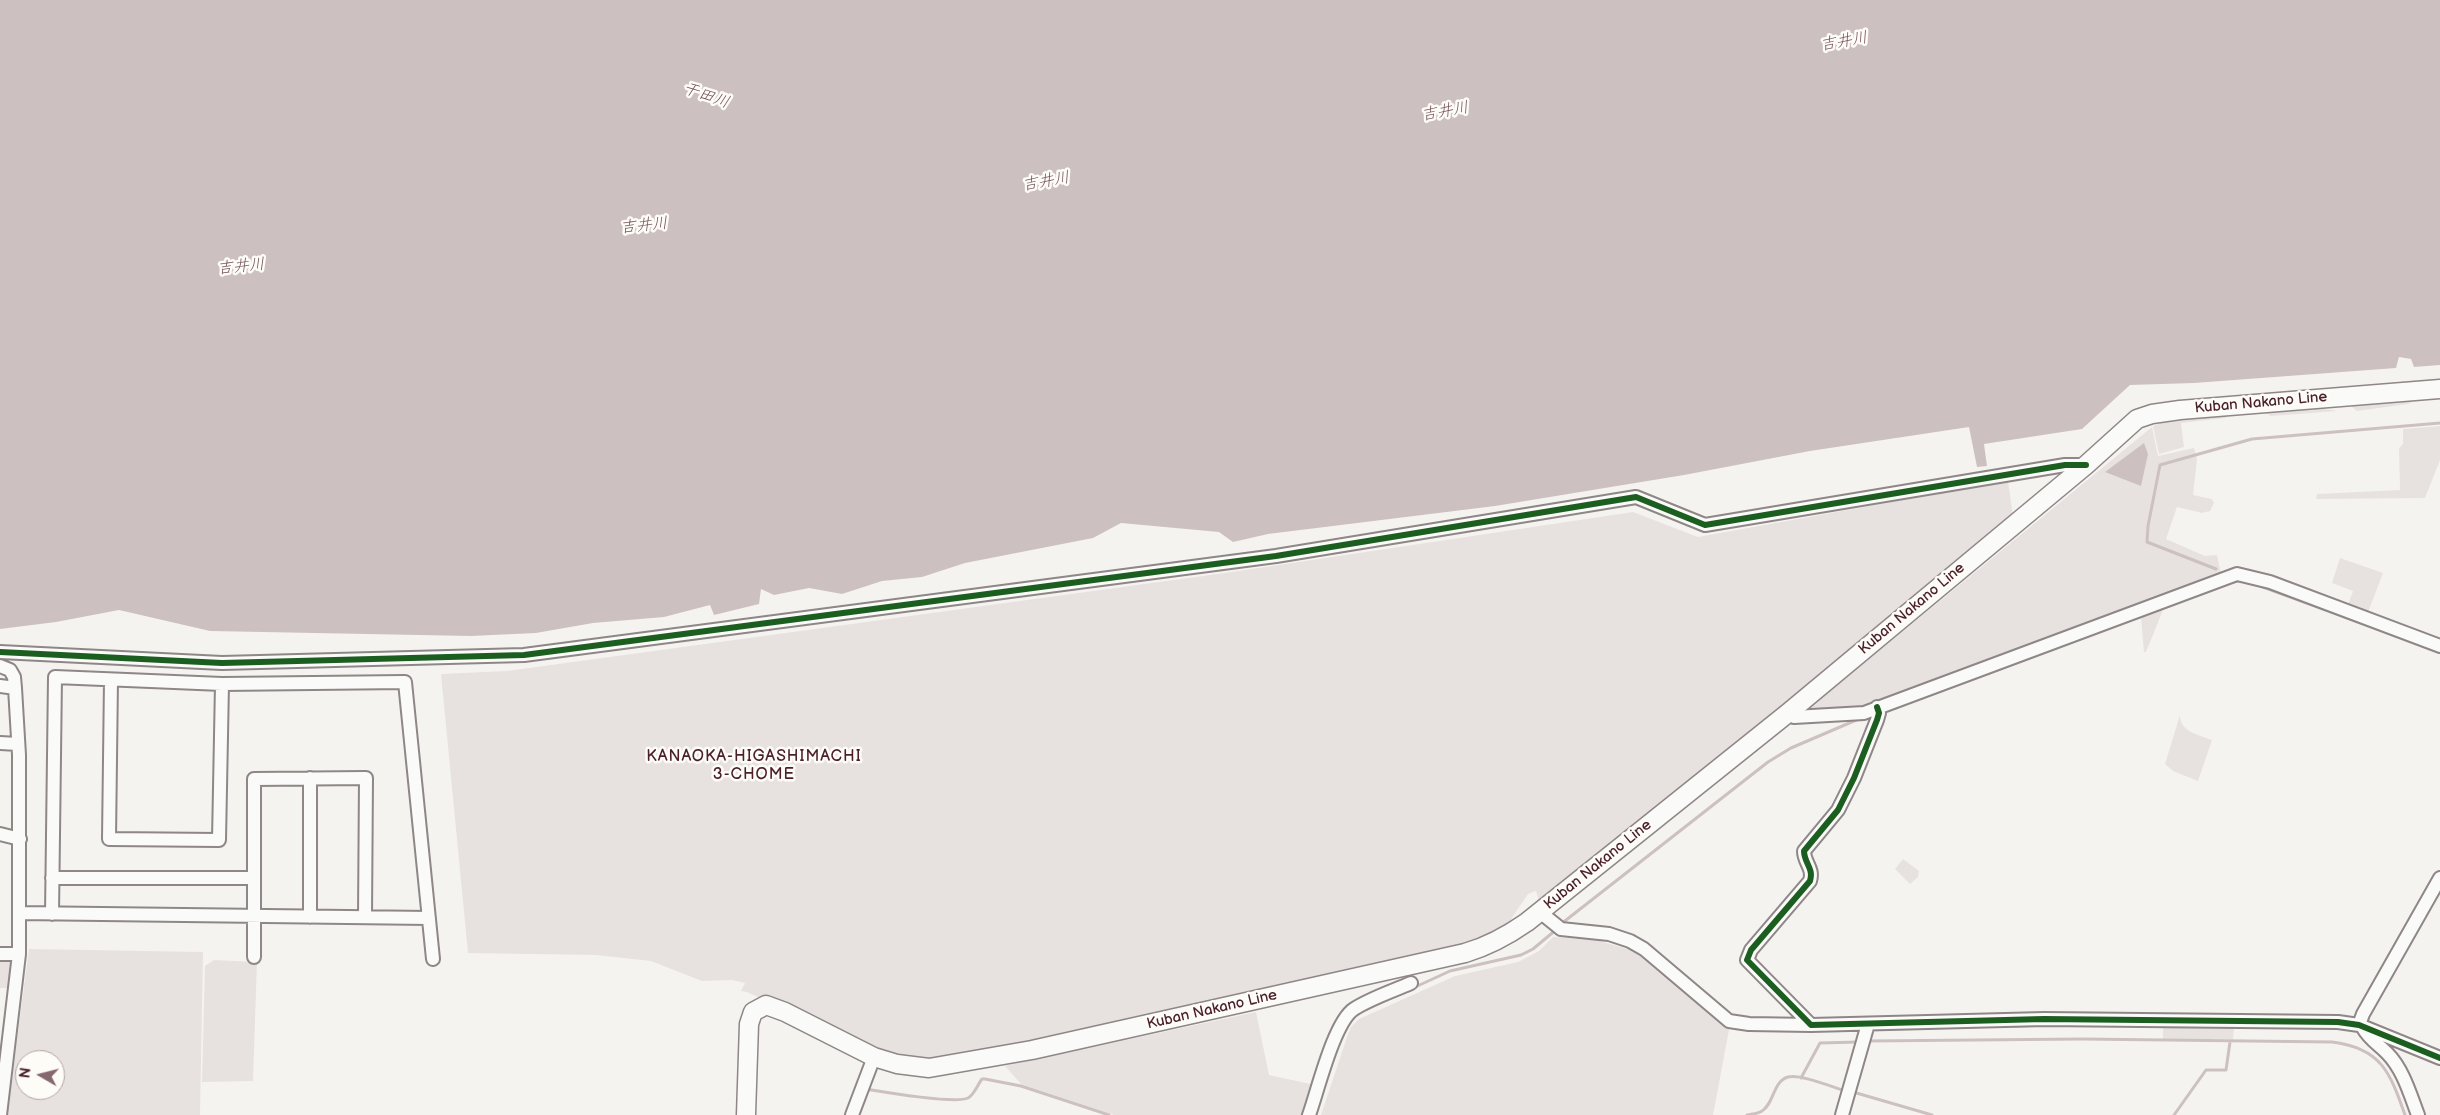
<!DOCTYPE html>
<html>
<head>
<meta charset="utf-8">
<style>
	body { margin:0 }
	#map { position:relative; width:2440px; height:1115px; overflow:hidden; background:#f5f3f0; font-family:"Balsamiq Sans",sans-serif }
	canvas { display:block }
	.north { position:absolute; left:15px; top:1050px; width:50px; height:50px; box-sizing:border-box; background:#fdfcf7; border:1px solid #b5a4a5; border-radius:50%; rotate:278deg; font-size:14px; font-weight:700; line-height:20px; text-align:center; color:#4a1f2b }
	.north::after { content:''; display:block; margin:auto; width:18px; height:22px; background:#866970; clip-path:polygon(50% 0,100% 100%,50% 72%,0 100%) }
</style>
</head>
<body>
<div id="map">
<canvas width="2440" height="1115"></canvas>
<div class="north">N</div>
</div>
<script>
const ctx = document.querySelector('canvas').getContext('2d');
ctx.lineJoin = 'round';
function paint(path, color) { ctx.fillStyle = color; ctx.fill(path, 'evenodd'); }
function stroke(path, color, width, dash) { ctx.strokeStyle = color; ctx.lineWidth = width; ctx.lineCap = dash ? 'butt' : 'round'; ctx.setLineDash(dash || []); ctx.stroke(path); }
function label(font, color, halo, rows, align = 'center') {
  ctx.font = font + ' "Balsamiq Sans","Klee One",sans-serif'; ctx.lineWidth = 5; ctx.setLineDash([]); ctx.textBaseline = 'middle'; ctx.strokeStyle = halo; ctx.fillStyle = color; for (const [text, x, y, turn = 0] of rows) {
    ctx.save(); ctx.translate(x, y); ctx.rotate((+turn || 0) * Math.PI / 180); ctx.textAlign = isNaN(turn) ? turn : align; if (halo) ctx.strokeText(text, 0, 0); ctx.fillText(text, 0, 0); ctx.restore();
  }
}
paint(new Path2D(`
	M2008,481L2013,516L1543,903L1539,901L1536,891L1528,894L1503,931L1465,948L940,1064L899,1061L747,992L741,991L745,983L732,980L702,981L651,961L596,955L468,953L441,674L507,671L1225,573L1633,512L1698,537Z
	M1553,937L1596,940L1631,950L1642,956L1729,1030L1713,1115H1321L1347,1037L1351,1027L1359,1019L1455,976L1518,962L1539,951Z
	M1256,1012L1269,1075L1315,1085L1305,1115H1114L1021,1084L1005,1066Z`), '#e7e2df');
paint(new Path2D(`
	M2431,393L2408,404L2357,411L2351,406H2339Z
	M2312,405L2318,408L2338,411L2271,416L2255,407Z
	M2243,408L2225,418L2181,423L2184,447L2159,454L2153,426L2164,422L2157,419Z
	M2440,426V460L2425,498L2316,499L2317,494L2400,490L2399,448L2403,444V429Z
	M2152,427L2158,456L2194,448L2197,459L2193,495L2212,499L2214,503L2210,511L2202,513L2177,507L2166,539L2205,556L2217,555L2221,574L1859,710L1806,711Z
	M2340,558L2383,573L2367,615L2347,608L2353,591L2332,583Z
	M2163,610L2146,652H2144L2141,617Z
	M2180,715C2180,732 2197,734 2212,740L2198,781L2173,771L2165,764Z
	M1903,859L1919,871L1918,877L1910,884L1895,869Z
	M29,949L203,952L200,1115H7ZM25,1060H55V1090H25Z
	M214,960L257,962L253,1081L202,1082L205,966Z
	M0,962H11L8,988H0Z
	M2163,1026L2234,1027L2233,1039H2163Z`), '#e7e2e0');
paint(new Path2D(`
	M0,0H2440V365L2414,367L2411,359L2399,357L2396,368L2194,383L2130,385L2082,429L1984,444L1987,466L1977,467L1969,427L1810,451L1684,475L1495,506L1268,534L1233,542L1219,532L1121,523L1093,538L965,563L922,577L882,581L842,594L809,588L774,595L761,589L759,604L714,615L710,605L664,617L593,623L536,633L471,636L210,631L119,610L56,622L0,629Z
	M2144,443L2148,454L2141,486L2105,472Z`), '#ccc1c0');
stroke(new Path2D(`
	M2216,569L2147,542L2148,526L2160,465L2252,439L2440,423
	M2229,583L2242,580
	M2260,586L2378,629
	M1561,924L1768,762L1791,748L1861,718
	M1361,1012L1450,971L1521,955L1533,949L1557,929
	M2013,1026L2060,1025
	M1868,1041L2082,1039L2332,1042C2381,1048 2390,1072 2405,1115
	M1801,1078L1820,1043L1859,1042
	M866,1089C884,1092 955,1104 968,1098C974,1095 978,1084 982,1079H985L1021,1086L1109,1115
	M1853,1092L1932,1115
	M1747,1115C1751,1114 1758,1114 1762,1111C1774,1104 1773,1081 1788,1077C1801,1074 1832,1087 1846,1091
	M2174,1115L2206,1070H2226L2230,1042`), '#ccc1c0', 3);
const minor = new Path2D(`
	M0,652L222,663L524,655L1276,556L1636,497L1705,525L2065,465H2086
	M0,666L10,670L14,677L15,688
	M111,680L109,839L219,840L222,684
	M0,686L15,688L19,755V954L0,1115
	M1877,707L1879,713L1877,720L1854,778L1838,810L1804,851C1804,863 1814,868 1810,881L1751,950L1747,960L1811,1025L2044,1019L2338,1022L2359,1025L2440,1058
	M1788,713L1794,717L1864,713L2237,574L2270,582L2440,646
	M0,743L18,744
	M0,834L20,839
	M52,878H254
	M1540,912L1561,929L1609,934L1630,941L1644,949L1729,1021L1749,1024L1811,1025
	M20,913L429,918
	M52,914L55,677L222,684L405,682L433,959
	M310,917V778
	M0,954H19
	M254,957V779L366,778L365,917
	M2359,1025L2363,1014L2440,878
	M2363,1028C2369,1039 2378,1044 2387,1053C2403,1069 2410,1094 2418,1115
	M852,1115L874,1057
	M1309,1115C1318,1090 1334,1022 1354,1009C1371,998 1393,991 1411,983
	M1842,1115L1868,1024`);
const secondary = new Path2D(`
	M746,1115L749,1024L753,1012L766,1005L785,1012L874,1057L897,1064L929,1068L1032,1050L1465,953C1489,946 1507,936 1527,922L1788,713L2086,465L2137,419L2152,414L2180,410L2440,389`);
stroke(minor, '#8f8687', 16);
stroke(secondary, '#8f8687', 21);
stroke(minor, '#fafaf8', 12);
stroke(secondary, '#fafaf8', 18);
stroke(new Path2D(`
	M0,652L222,663L524,655L1276,556L1636,497L1705,525L2065,465H2086
	M1877,707L1879,713L1877,720L1854,778L1838,810L1804,851C1804,863 1814,868 1810,881L1751,950L1747,960L1811,1025L2044,1019L2338,1022L2359,1025L2440,1058`), '#1b5e20', 6);
label('15px', '#4a1f2b', '#fdfcf7', [
	["Kuban Nakano Line",2261,403,-5],
	["Kuban Nakano Line",1912,609,-40],
	["Kuban Nakano Line",1598,865,-39],
	["Kuban Nakano Line",1212,1010,-13]
]);
label('italic 16px', '#725058', '#fdfcf7', [
	["吉井川",1844,42,-10],
	["干田川",706,96,19],
	["吉井川",1445,112,-10],
	["吉井川",1046,182,-10],
	["吉井川",644,226,-6],
	["吉井川",241,267,-6]
]);
ctx.letterSpacing = '1px';
label('16px', '#4a1f2b', '#fdfcf7', [
	["KANAOKA-HIGASHIMACHI",754,757],
	["3-CHOME",754,775]
]);
ctx.letterSpacing = '0px';
</script>
</body>
</html>
